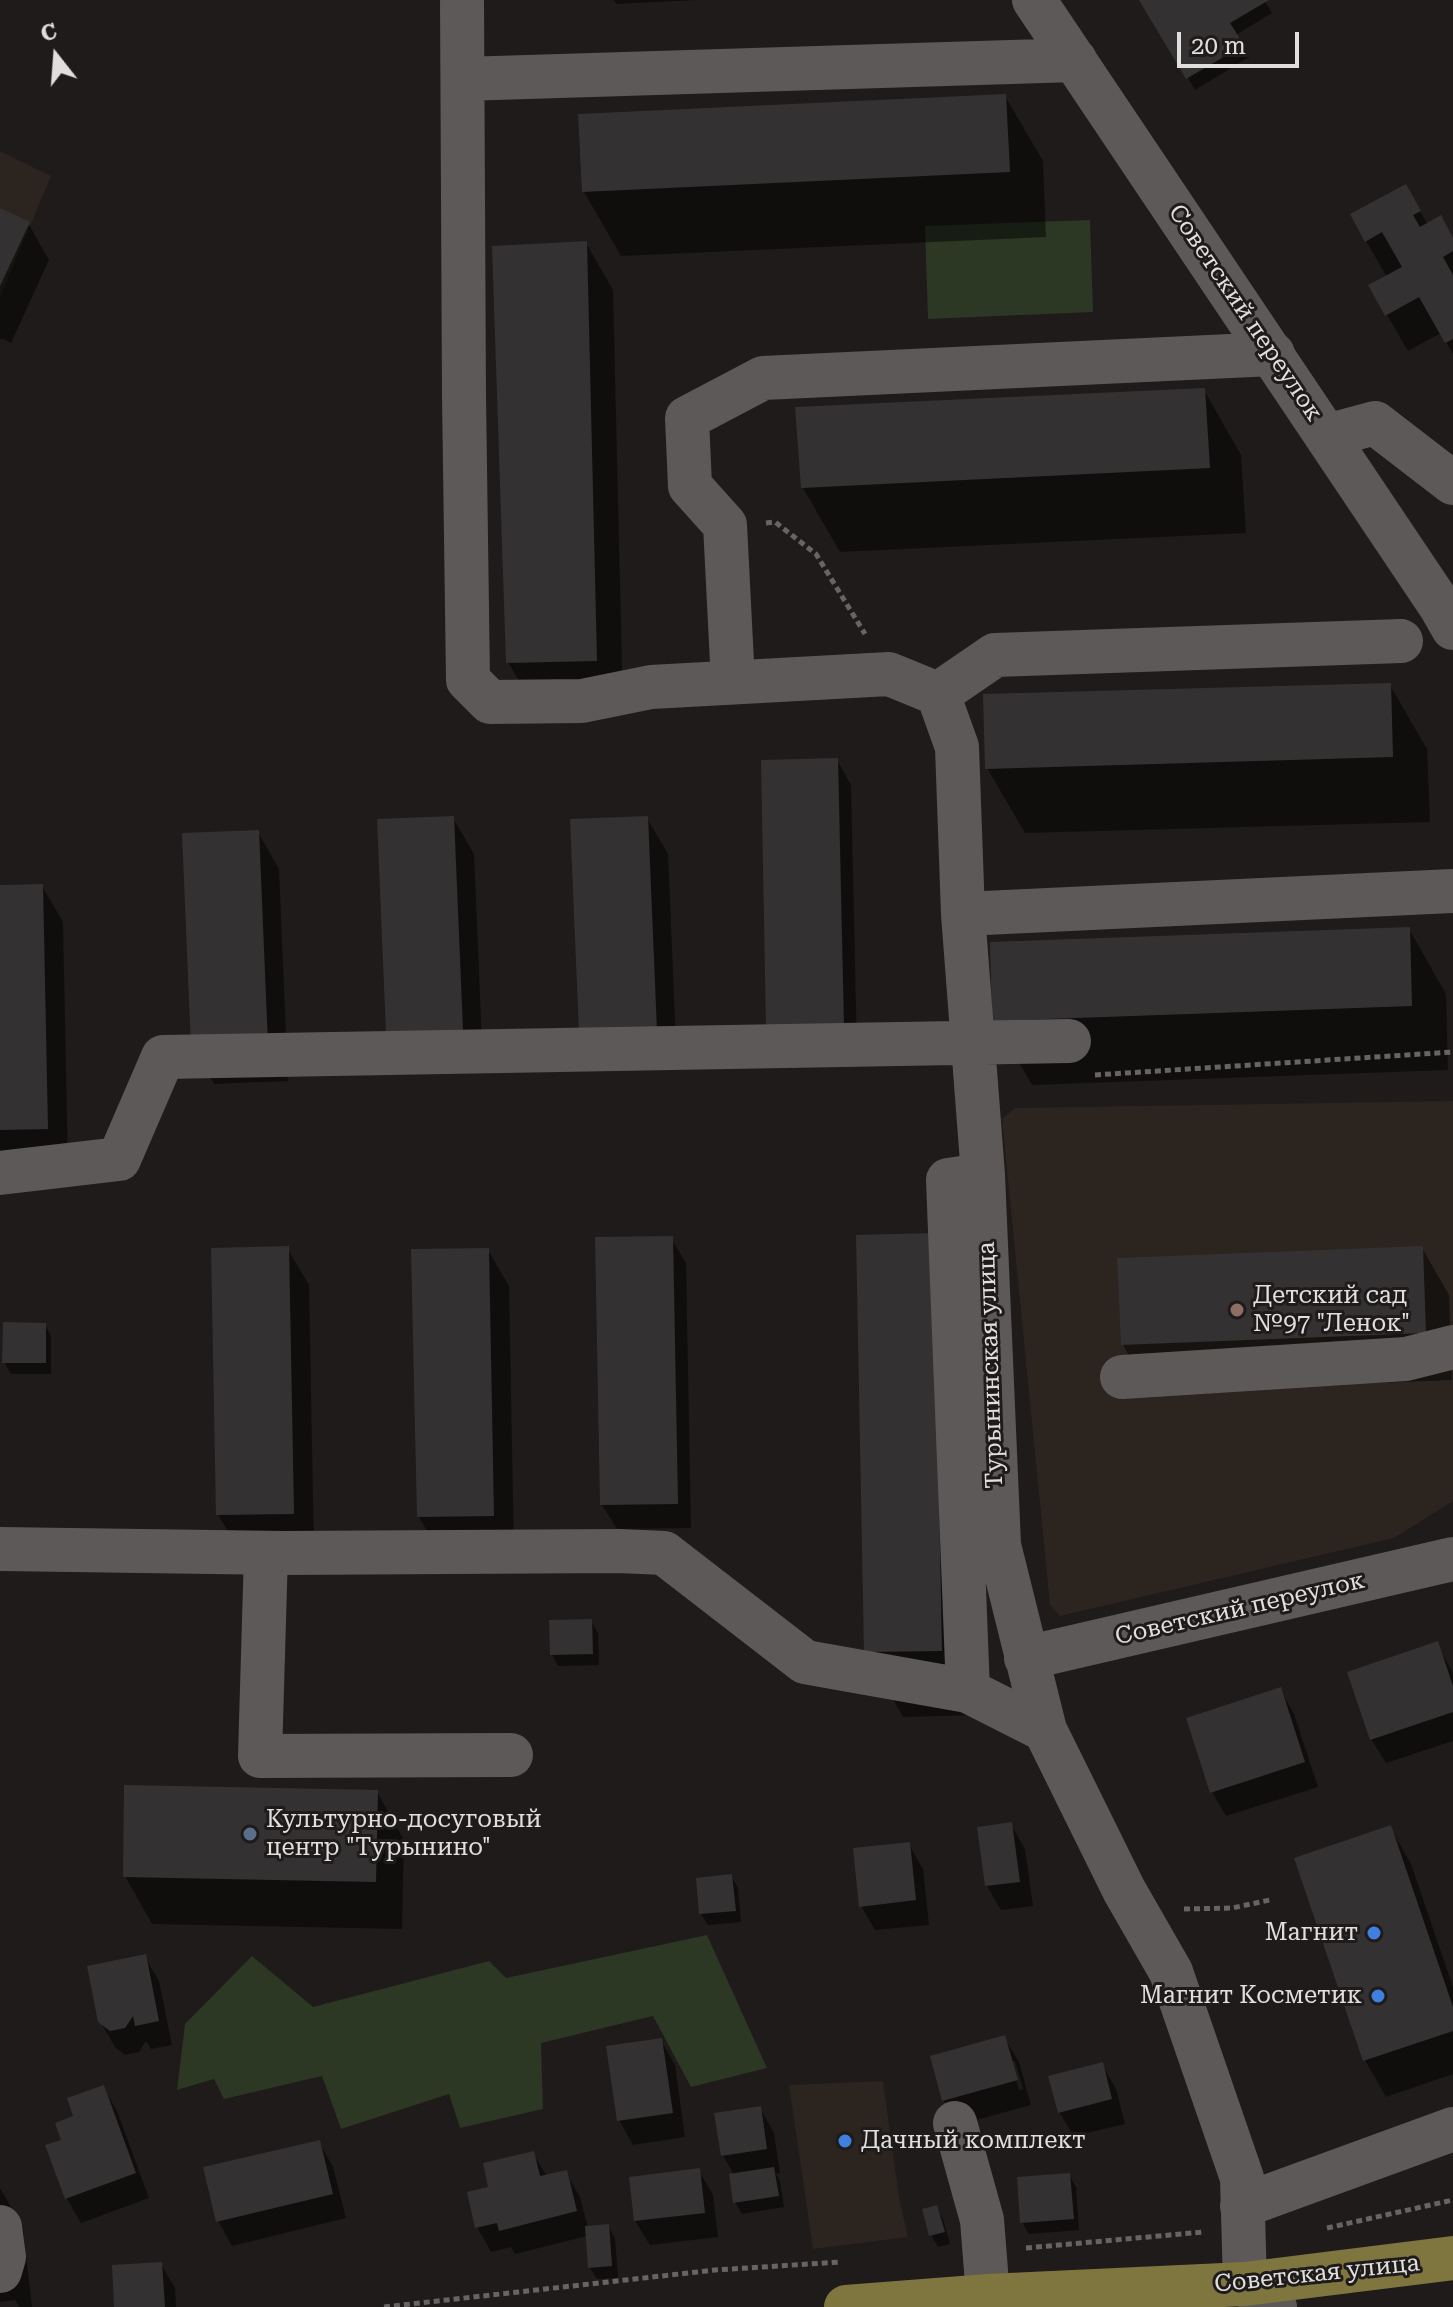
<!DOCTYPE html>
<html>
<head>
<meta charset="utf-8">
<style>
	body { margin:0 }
	#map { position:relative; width:1453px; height:2307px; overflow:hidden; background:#1e1b1a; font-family:"Roboto Serif",serif }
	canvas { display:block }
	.north { position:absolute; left:16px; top:16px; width:80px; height:80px; -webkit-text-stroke:6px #1e1b1a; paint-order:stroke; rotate:343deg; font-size:22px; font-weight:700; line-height:32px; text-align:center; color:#e1dfde }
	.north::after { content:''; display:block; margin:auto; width:28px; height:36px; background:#e1dfde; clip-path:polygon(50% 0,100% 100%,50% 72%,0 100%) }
	.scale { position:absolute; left:1177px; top:32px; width:122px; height:36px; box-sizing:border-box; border:4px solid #e1dfde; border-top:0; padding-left:10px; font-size:24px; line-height:28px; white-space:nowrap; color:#e1dfde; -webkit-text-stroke:6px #1e1b1a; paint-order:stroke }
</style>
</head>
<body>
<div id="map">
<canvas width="1453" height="2307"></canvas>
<div class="north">С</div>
<div class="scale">20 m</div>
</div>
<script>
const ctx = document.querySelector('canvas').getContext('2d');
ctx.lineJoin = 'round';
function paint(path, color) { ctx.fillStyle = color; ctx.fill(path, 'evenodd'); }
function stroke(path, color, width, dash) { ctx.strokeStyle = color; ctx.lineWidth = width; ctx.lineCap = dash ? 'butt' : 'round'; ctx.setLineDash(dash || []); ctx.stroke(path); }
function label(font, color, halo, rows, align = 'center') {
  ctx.font = font + ' "Roboto Serif",serif'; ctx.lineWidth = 6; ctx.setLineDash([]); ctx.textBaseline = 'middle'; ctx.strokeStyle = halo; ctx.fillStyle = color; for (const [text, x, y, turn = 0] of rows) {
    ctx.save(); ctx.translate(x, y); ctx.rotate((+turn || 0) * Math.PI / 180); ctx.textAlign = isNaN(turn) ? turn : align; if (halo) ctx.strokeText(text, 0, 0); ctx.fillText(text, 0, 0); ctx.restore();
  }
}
paint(new Path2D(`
	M0,151L51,176L0,297Z
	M1453,1101V1501L1394,1538L1060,1616L1050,1605L1002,1119L1015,1108Z
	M883,2081L899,2197L908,2237L813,2249L789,2085Z`), '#2b241f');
paint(new Path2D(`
	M1090,220L1093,312L928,319L925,226Z
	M707,1935L767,2068L691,2087L653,2016L541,2043L543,2109L460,2128L449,2094L341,2129L322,2076L224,2099L214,2079L177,2090L185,2024L252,1956L313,2007L489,1961L506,1978Z`), '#2c3724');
paint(new Path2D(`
	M614,0H697L616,4Z
	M1141,0H1264L1272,13L1236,35L1249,57L1195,90Z
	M1005,96L1043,161L1046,237L621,256L584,192Z
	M1405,186L1428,225L1453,240V354L1441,333L1408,351L1387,315V277L1366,241Z
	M0,211L28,223L49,260L11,343L1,338L0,341Z
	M586,243L613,290L623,707L536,710L508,662Z
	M1204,390L1241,455L1246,533L840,552L803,488Z
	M1390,685L1427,749L1430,822L1025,833L987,768Z
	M837,760L851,785L857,1051L782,1052Z
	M453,818L474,854L483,1067L409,1070Z
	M647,818L668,854L677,1067L581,1033Z
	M258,832L279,869L288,1081L214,1084L193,1048Z
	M42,886L63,922L68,1165L0,1167V887Z
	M1409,929L1446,994L1448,1070L1032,1085L994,1020Z
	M933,1235L978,1715L903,1717L866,1652Z
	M671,1238L686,1263L691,1528L617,1529L602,1505Z
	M287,1248L309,1285L314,1550L240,1551L218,1515Z
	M1422,1248L1449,1295L1452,1380L1150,1392L1123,1345Z
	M488,1250L509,1286L514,1552L440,1553L419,1517Z
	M45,1325L51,1336V1374H11L4,1362Z
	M591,1621L598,1633L599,1665L558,1666L552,1655Z
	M1437,1644L1453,1673V1741L1386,1763L1371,1739Z
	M1280,1689L1294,1714L1318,1787L1226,1816L1212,1792Z
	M377,1792L404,1840L402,1929L152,1924L125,1876Z
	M1011,1824L1025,1849L1033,1906L1001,1910L987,1886Z
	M1390,1827L1411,1864L1453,1987V2074L1386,2097L1365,2060Z
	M909,1844L923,1869L929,1925L875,1930L861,1906Z
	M731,1876L738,1888L741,1922L708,1925L701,1914Z
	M145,1957L159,1981L172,2045L151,2049L146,2041L139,2052L125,2055L115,2047L100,2021Z
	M1004,2037L1019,2062L1031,2105L958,2125L944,2101L932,2057ZM1011,2061H1015L1023,2089L1019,2090Z
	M661,2040L675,2065L685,2137L633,2145L619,2120Z
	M1102,2064L1116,2089L1125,2124L1074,2136L1059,2112Z
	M103,2087L117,2111L149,2198L81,2223L67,2199L48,2147L63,2141L76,2117Z
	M760,2108L774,2133L780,2173L776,2174L780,2181L784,2207L742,2214L735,2202L734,2175L723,2155Z
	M319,2142L333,2167L346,2218L232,2246L218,2221Z
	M533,2153L547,2177L566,2173L580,2197L588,2228L608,2226L615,2238L618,2278L597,2279L590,2268L587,2236L515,2254L511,2247L491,2252L477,2227L491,2189Z
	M699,2171L713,2195L718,2237L650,2245L635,2221Z
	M1069,2175L1076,2187L1079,2230L1029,2234L1022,2222Z
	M0,2188L23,2228L32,2307H20L15,2300L0,2302Z
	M936,2207L943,2219L950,2244L938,2247L931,2235Z
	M161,2264L175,2288L176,2307H116Z`), '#0007');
paint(new Path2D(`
	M1139,0H1269L1230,23L1244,45L1186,79Z
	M1006,94L1010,172L582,192L578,114Z
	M1406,184L1421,211L1413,215L1420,227L1441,215L1453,238V251L1443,257L1453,275V339L1445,343L1419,297L1385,316L1368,285L1402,267L1382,232L1365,242L1350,214Z
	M0,208L30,222L0,286Z
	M587,241L597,661L506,663L492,246Z
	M1205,388L1210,468L801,488L795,407Z
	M1391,683L1393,757L985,769L983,694Z
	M838,758L844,1026L766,1028L761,760Z
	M454,816L463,1030L386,1034L377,819Z
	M648,816L657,1031L579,1034L570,819Z
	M259,830L268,1045L191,1048L182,833Z
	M43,884L48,1129L0,1130V885Z
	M1410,927L1412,1006L992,1021L990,942Z
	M934,1233L942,1651L864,1652L856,1235Z
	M673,1236L678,1504L600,1505L595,1237Z
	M289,1246L294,1514L216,1515L211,1248Z
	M1423,1246L1426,1333L1121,1345L1117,1258Z
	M489,1248L494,1516L417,1517L411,1249Z
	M3,1322L46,1323V1363H2Z
	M592,1619L593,1654L550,1655L549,1620Z
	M1438,1641L1453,1686V1712L1370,1740L1347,1672Z
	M1281,1687L1305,1762L1210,1793L1186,1718Z
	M124,1785L378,1790L376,1882L123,1877Z
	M1012,1822L1020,1882L985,1886L977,1827Z
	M1391,1825L1453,2007V2031L1363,2061L1294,1858Z
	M910,1842L916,1900L859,1907L853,1848Z
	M732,1874L736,1911L699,1914L696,1878Z
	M146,1954L159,2021L135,2026L133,2016L125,2028L110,2031L98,2022L87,1966Z
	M1005,2035L1018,2080L942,2101L930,2056Z
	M662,2038L673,2113L617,2121L606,2046Z
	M1103,2062L1112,2099L1058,2113L1048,2076Z
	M104,2085L136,2173L65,2199L45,2145L61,2140L55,2123L73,2116L67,2098Z
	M761,2106L767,2149L721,2156L714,2113Z
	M320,2140L333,2194L216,2222L203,2167Z
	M534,2151L540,2176L567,2170L577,2211L499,2231L497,2223L475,2228L467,2192L488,2187L483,2163Z
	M774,2167L779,2196L733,2203L729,2174Z
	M700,2168L705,2213L634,2221L629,2177Z
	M1070,2173L1074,2219L1020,2223L1017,2177Z
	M937,2205L945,2232L929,2236L922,2209Z
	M609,2224L612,2266L588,2268L585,2226Z
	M162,2262L165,2307H114L112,2265Z`), '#343132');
stroke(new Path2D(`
	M766,523L775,522L816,554L865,634
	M1095,1075L1453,1052
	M1184,1909L1232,1908L1270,1900
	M1327,2228L1453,2200
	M1026,2248L1203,2232
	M384,2307L715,2270L841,2262`), '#676463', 5, [6, 4]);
stroke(new Path2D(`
	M462,0L464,396L468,680L490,702L582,701L651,687L889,674L938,694L957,747L963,914L983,1175L999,1545L1045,1730L1124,1890L1171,1972L1242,2178L1245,2284L1275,2307
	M1034,0L1441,607L1453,628
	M463,79L1075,60
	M1327,436L1375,423L1453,483
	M733,682L725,525L690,486L687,418L763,378L1273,354
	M938,694L995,655L1401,641
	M963,914L1453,891
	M0,1173L119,1159L163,1057L1069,1041
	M1122,1377L1406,1359L1453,1347
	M0,1549L283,1553L619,1551L664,1553L805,1662L968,1691L1045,1730
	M266,1553L260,1756L511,1755
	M1026,1658L1453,1559
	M968,1691L948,1180L983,1175
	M955,2123L982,2220L988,2296
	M1242,2206L1453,2129
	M0,2227L4,2257L0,2271`), '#5d5958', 44);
stroke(new Path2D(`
	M846,2307L988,2296L1245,2284L1453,2258`), '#7f753e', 44);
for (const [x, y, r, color] of [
	[1237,1310,8,"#8d6e63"],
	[250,1834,8,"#5c6f8a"],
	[1374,1933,8,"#3f7fe0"],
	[1378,1996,8,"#3f7fe0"],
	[845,2141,8,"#3f7fe0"]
]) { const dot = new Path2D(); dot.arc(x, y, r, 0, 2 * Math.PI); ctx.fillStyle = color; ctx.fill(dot); stroke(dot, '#1e1b1a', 3); }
label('24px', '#e1dfde', '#1e1b1a', [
	["Советский переулок",1245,313,56],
	["Турынинская улица",991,1365,-92],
	["Советский переулок",1240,1609,-13],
	["Советская улица",1317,2274,-6]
]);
label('24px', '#e1dfde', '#1e1b1a', [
	["Детский сад",1253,1296],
	["№97 \"Ленок\"",1253,1324],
	["Культурно-досуговый",266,1820],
	["центр \"Турынино\"",266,1848],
	["Магнит",1358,1933,"right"],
	["Магнит Косметик",1362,1996,"right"],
	["Дачный комплект",861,2141]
], 'left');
</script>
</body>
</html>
